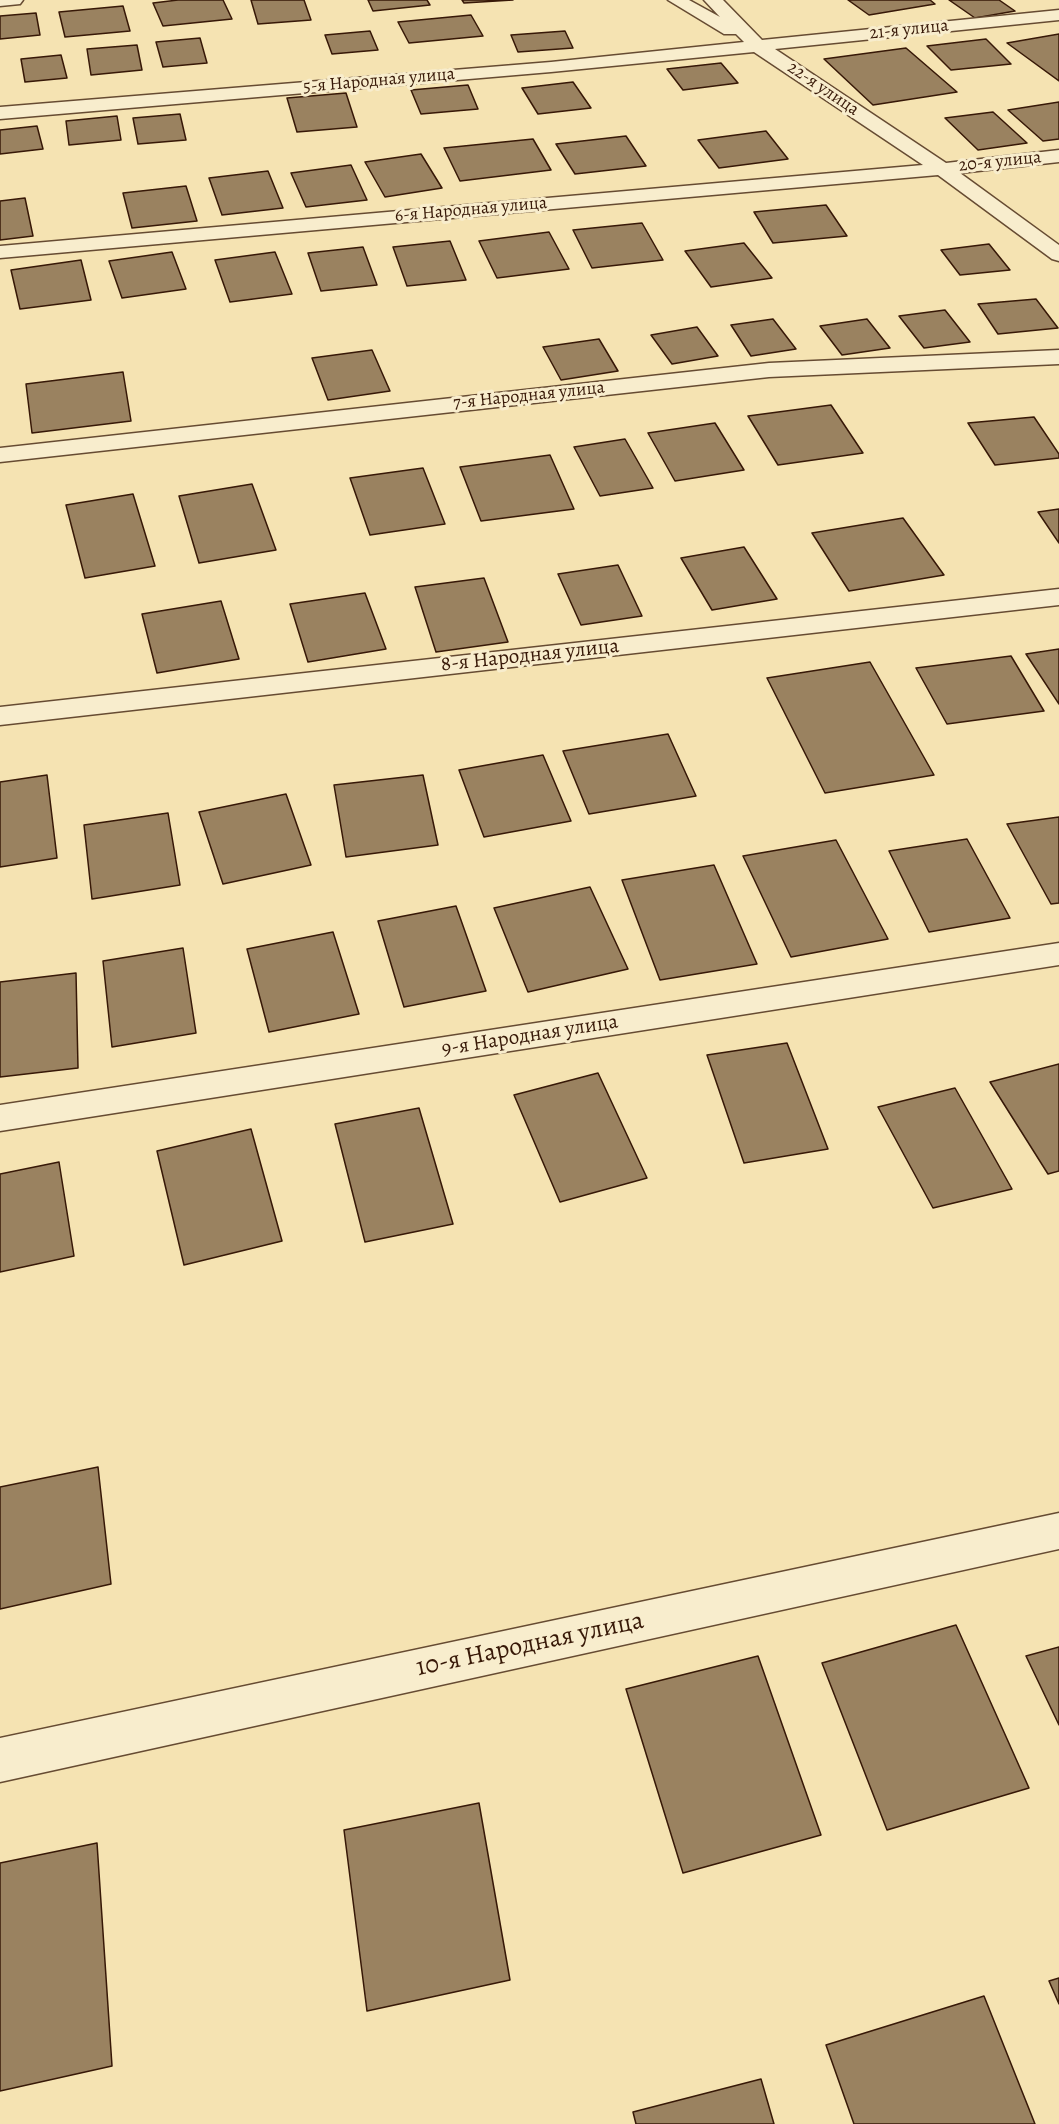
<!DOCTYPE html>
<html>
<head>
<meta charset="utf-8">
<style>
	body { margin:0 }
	canvas { display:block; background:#f5e3b2 }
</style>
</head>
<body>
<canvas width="1059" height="2124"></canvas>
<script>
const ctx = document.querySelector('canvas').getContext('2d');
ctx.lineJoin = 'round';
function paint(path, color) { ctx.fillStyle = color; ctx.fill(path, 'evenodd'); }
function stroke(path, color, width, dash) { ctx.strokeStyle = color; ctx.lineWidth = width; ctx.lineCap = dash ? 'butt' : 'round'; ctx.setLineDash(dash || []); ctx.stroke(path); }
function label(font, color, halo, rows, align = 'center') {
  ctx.font = font + ' Alegreya,serif'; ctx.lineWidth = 6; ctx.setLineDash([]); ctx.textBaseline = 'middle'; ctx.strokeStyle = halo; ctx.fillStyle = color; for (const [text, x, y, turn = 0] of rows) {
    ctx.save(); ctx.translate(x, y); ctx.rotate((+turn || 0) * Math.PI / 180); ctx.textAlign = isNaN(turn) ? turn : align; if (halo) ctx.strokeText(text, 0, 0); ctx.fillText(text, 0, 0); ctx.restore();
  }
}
const building = new Path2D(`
	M178,0H223L232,19L163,26L153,3Z
	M251,0H304L311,20L258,24Z
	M368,0H427L430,5L373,11Z
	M462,0H513L464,3Z
	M848,0H930L935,4L869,15Z
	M949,0H999L1015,11L975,18Z
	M123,6L130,31L65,37L59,12Z
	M36,13L40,35L0,39V16Z
	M471,15L483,36L409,43L398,22Z
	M370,31L378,50L332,54L325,35Z
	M565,31L573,48L518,52L511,35Z
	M1059,34V81L1007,43Z
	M200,38L207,63L163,67L156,42Z
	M986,39L1011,64L951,70L927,46Z
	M137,45L142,70L91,75L87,49Z
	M906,48L957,92L873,105L824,59Z
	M61,55L67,78L25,82L21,59Z
	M721,63L738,83L683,90L667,69Z
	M573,82L591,108L538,114L522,88Z
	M468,85L478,109L421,114L411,90Z
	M346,93L357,127L297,132L287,98Z
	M1059,102V139L1043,141L1008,110Z
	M993,112L1027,143L978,150L945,118Z
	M180,114L186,140L138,144L133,118Z
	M117,116L121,140L69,145L66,121Z
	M37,126L43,149L0,154V130Z
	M766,131L788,159L719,168L698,140Z
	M626,136L646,166L575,174L556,144Z
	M533,139L551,170L460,181L444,148Z
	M421,154L442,188L385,197L365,162Z
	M351,165L367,200L306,207L291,173Z
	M268,171L283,208L222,215L209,178Z
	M186,186L197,221L132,228L123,193Z
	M25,198L33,236L0,240V201Z
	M826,205L847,236L773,243L754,212Z
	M642,223L663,260L592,268L573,230Z
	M549,232L569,269L497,278L479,241Z
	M450,241L466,280L407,286L393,247Z
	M744,243L772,278L711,287L685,251Z
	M989,244L1010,270L960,275L941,250Z
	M363,247L377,285L321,291L308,253Z
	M172,252L186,289L122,298L109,261Z
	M275,252L292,294L230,302L215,260Z
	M81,260L91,300L20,309L11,270Z
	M1036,299L1058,328L998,334L978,304Z
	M945,310L970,342L924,348L899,316Z
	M773,319L796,349L751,356L731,325Z
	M867,319L890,348L842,355L820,326Z
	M697,327L718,356L672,364L651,335Z
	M599,339L618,371L561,380L543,347Z
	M372,350L390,391L328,400L312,358Z
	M123,372L131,421L32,433L26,384Z
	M831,405L863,453L778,465L748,416Z
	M1034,417L1059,454V458L995,465L968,423Z
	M715,423L744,470L675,481L648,433Z
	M625,439L653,488L600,496L574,447Z
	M550,455L574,509L481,521L460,467Z
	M423,468L445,524L370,535L350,478Z
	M252,484L276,550L199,563L179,496Z
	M133,494L155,566L85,578L66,505Z
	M1059,509V543L1038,512Z
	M903,518L944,575L849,591L812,533Z
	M744,547L777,599L712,610L681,558Z
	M618,565L642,616L581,625L558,574Z
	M484,578L508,642L436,652L415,587Z
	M365,593L386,649L308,662L290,604Z
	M221,601L239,659L157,673L142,614Z
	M1059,649V704L1026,654Z
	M1011,656L1044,711L947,724L916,668Z
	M870,662L934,775L825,793L767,678Z
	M668,734L696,796L589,814L563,751Z
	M543,755L571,821L484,837L459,770Z
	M47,775L57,858L0,867V782Z
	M423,775L438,845L346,857L334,785Z
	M286,794L311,865L223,884L199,812Z
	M168,813L180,885L92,899L84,825Z
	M1059,817V903L1051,904L1007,824Z
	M967,839L1010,918L929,932L889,851Z
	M836,840L888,939L791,957L743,856Z
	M714,865L757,964L660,980L622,880Z
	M590,887L628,969L528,992L494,908Z
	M456,906L486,991L404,1007L378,921Z
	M333,932L359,1014L269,1032L247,949Z
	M183,948L196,1033L112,1047L103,961Z
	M76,973L78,1068L0,1077V982Z
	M787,1043L828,1149L744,1163L707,1055Z
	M1059,1064V1171L1048,1174L990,1082Z
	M598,1073L647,1178L560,1202L514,1095Z
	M955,1088L1012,1189L933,1208L878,1107Z
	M419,1108L453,1224L365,1242L335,1124Z
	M251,1129L282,1241L184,1265L157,1151Z
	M59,1162L74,1256L0,1272V1174Z
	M98,1467L111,1584L0,1609V1487Z
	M956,1625L1029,1788L887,1830L822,1663Z
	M1059,1647V1725L1026,1656Z
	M758,1656L821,1835L683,1873L626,1689Z
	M479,1803L510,1980L367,2011L344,1830Z
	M97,1843L112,2066L0,2091V1863Z
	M1059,1978V2004L1049,1981Z
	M984,1996L1035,2124H854L826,2045Z
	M761,2079L774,2124H636L633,2112Z`);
paint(building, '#9a8260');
stroke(building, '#371807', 1.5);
const minor = new Path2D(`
	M0,0H23L20,4L0,6Z
	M668,0H689L720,17L704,0H723L762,40L1059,10V20L775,49L946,163L1059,150V162L960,173L1059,245V261L1052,259L938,175L0,258V246L923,165L754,52L551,72L0,119V107L551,62L744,42L736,34H724Z
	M1059,350V364L769,377L0,462V448L769,363Z
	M1059,589V605L0,725V707Z
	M1059,943V965L0,1131V1105Z
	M1059,1513V1549L0,1782V1738Z`);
stroke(minor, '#664b32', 3);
paint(minor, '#f8edcd');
label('18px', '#371807', '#f8edcd', [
	["21-я улица",909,30,-6],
	["5-я Народная улица",379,81,-5],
	["22-я улица",823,89,34],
	["20-я улица",1000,162,-6],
	["6-я Народная улица",471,210,-5],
	["7-я Народная улица",529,396,-6]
]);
label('21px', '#371807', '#f8edcd', [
	["8-я Народная улица",530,656,-6],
	["9-я Народная улица",530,1036,-9]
]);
label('26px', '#371807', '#f8edcd', [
	["10-я Народная улица",530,1645,-12]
]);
</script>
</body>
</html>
